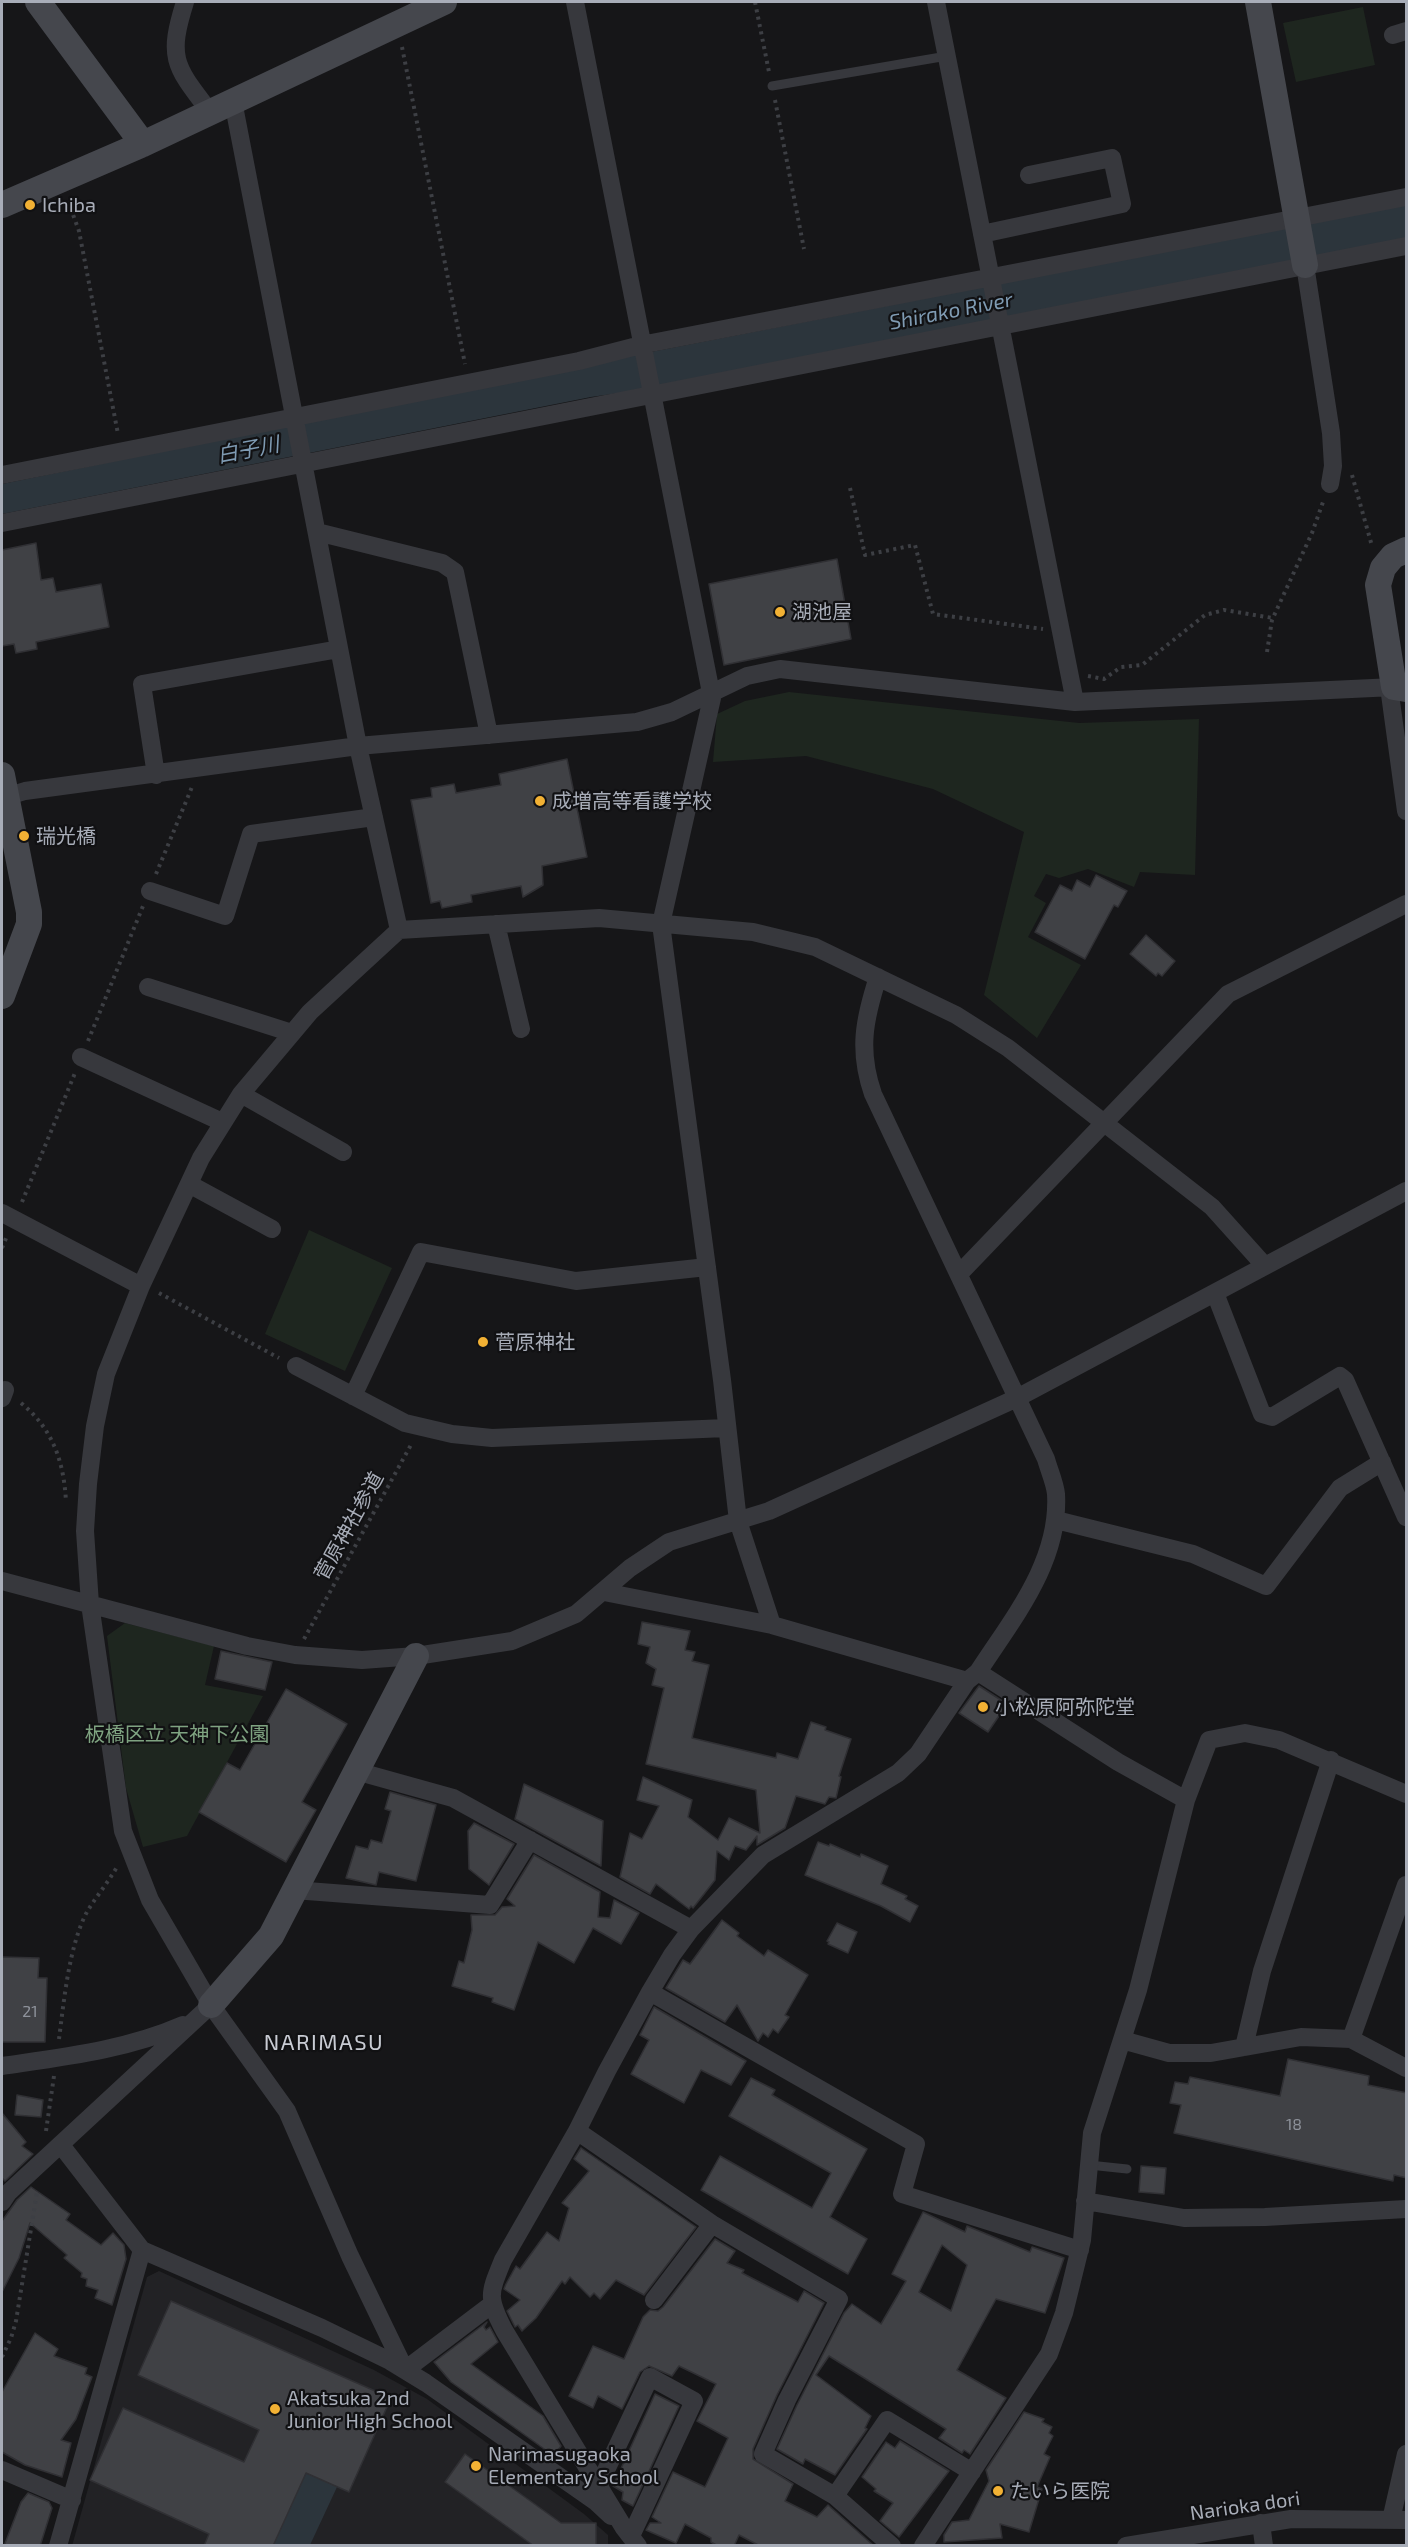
<!DOCTYPE html>
<html>
<head>
<meta charset="utf-8">
<style>
	body { margin:0 }
	#map { position:relative; width:1408px; height:2547px; overflow:hidden; background:#161618; font-family:"Exo 2",sans-serif }
	canvas { display:block }
	.frame { position:absolute; inset:0; border:3px solid #a8adb8; pointer-events:none }
</style>
</head>
<body>
<div id="map">
<canvas width="1408" height="2547"></canvas>
<div class="frame"></div>
</div>
<script>
const ctx = document.querySelector('canvas').getContext('2d');
ctx.lineJoin = 'round';
function paint(path, color) { ctx.fillStyle = color; ctx.fill(path, 'evenodd'); }
function stroke(path, color, width, dash) { ctx.strokeStyle = color; ctx.lineWidth = width; ctx.lineCap = dash ? 'butt' : 'round'; ctx.setLineDash(dash || []); ctx.stroke(path); }
function label(font, color, halo, rows, align = 'center') {
  ctx.font = font + ' "Exo 2","Noto Sans JP",sans-serif'; ctx.lineWidth = 4.5; ctx.setLineDash([]); ctx.textBaseline = 'middle'; ctx.strokeStyle = halo; ctx.fillStyle = color; for (const [text, x, y, turn = 0] of rows) {
    ctx.save(); ctx.translate(x, y); ctx.rotate((+turn || 0) * Math.PI / 180); ctx.textAlign = isNaN(turn) ? turn : align; if (halo) ctx.strokeText(text, 0, 0); ctx.fillText(text, 0, 0); ctx.restore();
  }
}
paint(new Path2D(`
	M159,2271L374,2370L427,2399L584,2514L608,2535V2546H72L147,2277Z`), '#222225');
paint(new Path2D(`
	M1363,7L1375,65L1296,82L1283,23Z
	M789,692L1079,723L1199,719L1195,875L1140,872L1134,887L1088,869L1059,878L1046,874L1034,896L1046,903L1028,937L1081,965L1037,1038L984,995L1024,832L933,789L806,756L713,762L717,714L745,701Z
	M309,1230L392,1268L345,1371L265,1334Z
	M125,1623L214,1646L205,1685L263,1696L187,1836L143,1847L126,1788L107,1636Z`), '#1e261f');
paint(new Path2D(`
	M1406,204V240L626,392L591,397L2,514V484L615,359Z
	M306,2473L337,2487L310,2545L273,2546Z`), '#2c353c');
const building = new Path2D(`
	M36,543L41,580L53,578L56,592L101,584L109,627L36,642L37,649L16,653L14,644L2,646V550Z
	M837,559L851,639L724,665L709,584Z
	M567,759L587,857L542,866L543,885L523,897L521,886L471,895L472,902L442,908L440,901L431,903L411,800L432,797L431,788L454,784L456,793L501,785L499,774Z
	M1096,875L1127,891L1118,907L1114,905L1085,959L1035,932L1060,885L1072,891L1077,880L1090,887Z
	M1146,935L1175,961L1162,976L1158,973L1156,976L1130,954Z
	M642,1622L690,1631L685,1650L695,1652L692,1661L709,1665L692,1738L776,1758L777,1753L798,1759L811,1722L826,1727L825,1730L851,1739L839,1776L841,1777L836,1798L829,1797L825,1804L796,1796L785,1828L757,1845V1836L746,1850L735,1846L729,1860L717,1851L715,1880L693,1908L691,1906L689,1909L656,1884L650,1894L620,1877L630,1833L642,1839L659,1806L637,1800L643,1777L692,1800L688,1817L718,1840L729,1818L760,1833L756,1790L646,1764L664,1688L652,1685L656,1669L646,1663L650,1647L638,1644Z
	M221,1651L272,1662L265,1690L215,1679Z
	M979,1686L1007,1704L988,1732L959,1713Z
	M286,1689L347,1724L302,1802L316,1810L286,1862L199,1812L227,1763L240,1770Z
	M524,1784L603,1821L601,1866L515,1819Z
	M390,1792L436,1805L416,1881L379,1872L376,1885L346,1878L356,1846L368,1849L371,1840L382,1843L391,1811L385,1809Z
	M474,1823L514,1844L489,1885L469,1869L468,1831Z
	M818,1842L829,1846L830,1844L860,1857L861,1854L888,1866L881,1884L907,1896L905,1899L918,1906L910,1922L881,1906L805,1875Z
	M534,1855L600,1892L598,1917L610,1918L614,1900L639,1913L621,1944L593,1928L574,1963L538,1942L514,2010L492,2002L493,1998L452,1986L459,1961L464,1963L472,1930L471,1915H495L502,1907L515,1906L507,1899Z
	M722,1920L739,1933L737,1936L764,1956L768,1950L808,1975L785,2015L789,2017L778,2033L773,2029L768,2037L763,2033L758,2041L737,2005L725,2022L666,1988L683,1960L690,1964Z
	M837,1923L857,1932L848,1953L828,1944L829,1942L827,1941Z
	M2,1957L39,1958L38,1978H47L45,2042H2Z
	M654,2007L746,2061L731,2085L701,2070L684,2103L631,2074L649,2040L640,2035Z
	M1288,2059L1369,2076L1368,2085L1407,2093V2178L1394,2175L1393,2181L1174,2133L1181,2105L1170,2103L1175,2082L1188,2084L1190,2077L1280,2096Z
	M751,2078L775,2090L772,2095L867,2149L830,2217L867,2239L848,2274L701,2190L720,2156L812,2208L831,2173L729,2116Z
	M17,2095L43,2100L41,2117L15,2115Z
	M2,2113L26,2142L22,2146L33,2154L5,2181L2,2178Z
	M581,2148L696,2227L644,2295L616,2280L600,2299L594,2293L590,2297L570,2277L565,2284L562,2281L536,2318L522,2331L518,2325L515,2327L507,2311L520,2300L504,2289L506,2284L516,2266L520,2269L547,2232L559,2241L569,2208L562,2203L589,2171L574,2159Z
	M1141,2166L1166,2168L1164,2194L1139,2192Z
	M31,2187L70,2214L66,2220L101,2245L113,2233L124,2245L126,2259L112,2305L95,2298L98,2290L86,2286L87,2279L81,2277L82,2273L64,2258L67,2255L30,2223L19,2258L2,2292V2221L17,2200Z
	M923,2212L965,2232L967,2226L1030,2252L1032,2247L1064,2258L1045,2313L996,2299L957,2370L1006,2398L970,2454L964,2450L962,2453L939,2438L946,2429L829,2356L816,2375L871,2416L865,2428L867,2429L835,2475L805,2459L803,2464L777,2449L797,2405L844,2313L852,2304L881,2324L906,2281L892,2274ZM942,2245L967,2265L951,2311L919,2292Z
	M715,2239L735,2251L727,2263L744,2270L742,2273L798,2302L804,2291L824,2303L777,2395L753,2449V2459L793,2484L785,2501L817,2517L828,2505L874,2546H760L739,2535L734,2546H718L711,2542V2538L685,2524L676,2543L646,2530L650,2523H661L652,2517L673,2472L705,2487L728,2438L697,2421L716,2384L679,2366L672,2376L649,2366L640,2372L622,2409L598,2396L593,2408L569,2396L593,2346L624,2359L643,2317L650,2310L658,2311L663,2307Z
	M171,2301L391,2398L349,2492L306,2473L273,2546H204L209,2534L90,2480L123,2408L244,2462L259,2430L138,2375Z
	M487,2322L484,2327L486,2330L490,2327L498,2342L471,2364L543,2416L561,2446L554,2456L451,2382L434,2362Z
	M35,2333L58,2349L54,2356L87,2368L85,2374L92,2377L76,2419L61,2440L71,2443L62,2477L25,2465L2,2452V2392Z
	M655,2394L679,2406L633,2506L622,2500L623,2492L613,2486Z
	M1024,2412L1044,2419L1042,2422L1052,2427L1049,2433L1053,2436L1044,2454L1050,2457L1037,2487L1042,2489L1029,2532L1000,2524L1002,2538L944,2542V2535L952,2522L969,2520L989,2481L986,2470Z
	M900,2441L949,2471L899,2537L880,2521L893,2503L874,2491L876,2489L862,2477L886,2442L895,2448Z
	M465,2454L561,2523H596V2546H534L445,2482Z
	M28,2493L49,2502L52,2508L40,2546H4L21,2502Z`);
paint(building, '#404145');
stroke(building, '#303034', 1.5);
stroke(new Path2D(`
	M755,2L769,72
	M402,47L465,364
	M775,100L804,249
	M68,201L79,231L118,434
	M1352,475L1372,546
	M850,488L865,555L915,545L933,614L1043,629
	M1267,652L1272,620L1312,533L1323,502
	M1088,676L1104,679L1121,667L1142,665L1205,615L1224,610L1273,618
	M156,874L192,787
	M88,1041L143,906
	M22,1202L75,1073
	M2,1248L7,1236
	M159,1293L279,1358
	M21,1403C53,1429 64,1462 66,1502
	M304,1639L412,1443
	M59,2039C64,2001 69,1944 88,1910C97,1896 108,1882 117,1867
	M46,2131L54,2076
	M2,2357L11,2338L16,2321L37,2192`), '#3d3f44', 4, [3, 4.5]);
stroke(new Path2D(`
	M772,86L947,56
	M1089,2165L1127,2169`), '#37383d', 9);
stroke(new Path2D(`
	M185,2C167,59 175,66 210,112
	M575,2L712,698L661,924L722,1380L738,1521L772,1625
	M936,2L1075,702
	M1393,35L1406,31
	M233,101L358,746L399,930
	M982,234L1122,204L1112,158L1029,175
	M1305,265L1331,433L1333,466L1330,484
	M2,475L579,361L641,345L1406,197
	M2,523L1406,246
	M317,532L442,563L455,572L489,735
	M1389,687L1406,811
	M156,775L142,684L339,649
	M2,798L25,791L358,746L637,722L672,712L747,676L780,669L1075,702L1394,687
	M150,891L225,916L251,834L374,817
	M496,924L521,1029
	M148,987L292,1033
	M81,1057L222,1122
	M241,1094L343,1152
	M189,1184L272,1229
	M2,1213L141,1286
	M959,1274L1228,994L1406,904
	M1215,1293L1262,1414L1272,1417L1340,1376L1345,1380L1406,1517
	M296,1366L405,1423L452,1434L492,1438L726,1428
	M353,1396L421,1252L576,1281L707,1267
	M2,1398L5,1390
	M1056,1520L1193,1554L1266,1586L1340,1488L1382,1462
	M2,1581L247,1646L295,1655L362,1660L416,1656L512,1641L576,1614L630,1568L669,1542L769,1511L1017,1398L1406,1191
	M604,1592L772,1625L967,1681
	M978,1672L1118,1762L1186,1800
	M356,1771L453,1798L691,1929
	M294,1890L490,1905L530,1840
	M650,1992L916,2144L902,2194L1080,2250
	M1351,2039L1406,1885
	M1122,2040L1169,2053H1211L1301,2037L1351,2039L1406,2068
	M1244,2047L1262,1971L1331,1760
	M2,2066C63,2057 126,2050 183,2025
	M577,2131L712,2224L839,2299L787,2400L763,2454L835,2496L892,2546
	M61,2145L142,2250L322,2328L390,2361L426,2383L596,2502L611,2516
	M1085,2201L1184,2218L1265,2217L1406,2209
	M2,2202L8,2193L211,2005
	M654,2300L712,2224
	M491,2305L405,2370L350,2256L287,2111L211,2005L150,1900L123,1831L90,1604L85,1531L88,1484L95,1426L106,1374L141,1286L201,1158L241,1094L310,1012L399,930L599,918L753,932L815,947L956,1015L1008,1048L1212,1207L1265,1266
	M2,2470L72,2500
	M599,2485L650,2377L694,2401L631,2536
	M835,2496L887,2420L972,2472
	M1391,2520L1406,2454
	M1261,2523L1264,2546
	M58,2546L142,2250
	M638,2546L624,2528L504,2330C487,2297 489,2294 503,2260L577,2131L607,2071L650,1992L672,1955L691,1929L763,1855L898,1773L918,1754L967,1681L978,1672C1013,1618 1060,1562 1056,1494C1055,1483 1049,1470 1046,1459L873,1094C858,1051 864,1020 878,977
	M923,2546L1049,2354L1064,2313L1082,2240L1092,2133L1138,1990L1186,1800L1209,1740L1245,1733L1279,1740L1406,1794
	M1126,2546L1291,2519L1406,2520`), '#37383d', 18);
stroke(new Path2D(`
	M38,2L143,144
	M1258,2L1305,265
	M2,205L143,144L444,2
	M1406,550L1393,556L1383,568L1378,585L1394,687L1406,689
	M2,775L29,912V924L2,996
	M211,2005L271,1936L416,1656`), '#45474d', 26);
for (const [x, y, r, color] of [
	[30,205,6,"#f2b134"],
	[780,612,6,"#f2b134"],
	[540,801,6,"#f2b134"],
	[24,836,6,"#f2b134"],
	[483,1342,6,"#f2b134"],
	[983,1707,6,"#f2b134"],
	[275,2409,6,"#f2b134"],
	[476,2466,6,"#f2b134"],
	[998,2491,6,"#f2b134"]
]) { const dot = new Path2D(); dot.arc(x, y, r, 0, 2 * Math.PI); ctx.fillStyle = color; ctx.fill(dot); stroke(dot, '#111113', 2); }
label('16px', '#8e929b', null, [
	["21",30,2012],
	["18",1294,2125]
]);
label('20px', '#a8adb8', '#111113', [
	["Ichiba",42,205],
	["湖池屋",792,612],
	["成増高等看護学校",552,801],
	["瑞光橋",36,836],
	["菅原神社",495,1342],
	["小松原阿弥陀堂",995,1707],
	["Akatsuka 2nd",287,2398],
	["Junior High School",287,2421],
	["Narimasugaoka",488,2454],
	["Elementary School",488,2477],
	["たいら医院",1010,2491]
], 'left');
label('20px', '#a8adb8', '#111113', [
	["菅原神社参道",349,1526,-61],
	["Narioka dori",1245,2506,-8]
]);
label('20px', '#7fa381', '#111113', [
	["板橋区立 天神下公園",177,1734]
]);
label('italic 21px', '#7f9bb3', '#111113', [
	["Shirako River",951,311,-11],
	["白子川",248,450,-11]
]);
ctx.letterSpacing = '1.5px';
label('22px', '#c9ccd4', '#111113', [
	["NARIMASU",324,2043]
]);
ctx.letterSpacing = '0px';
</script>
</body>
</html>
